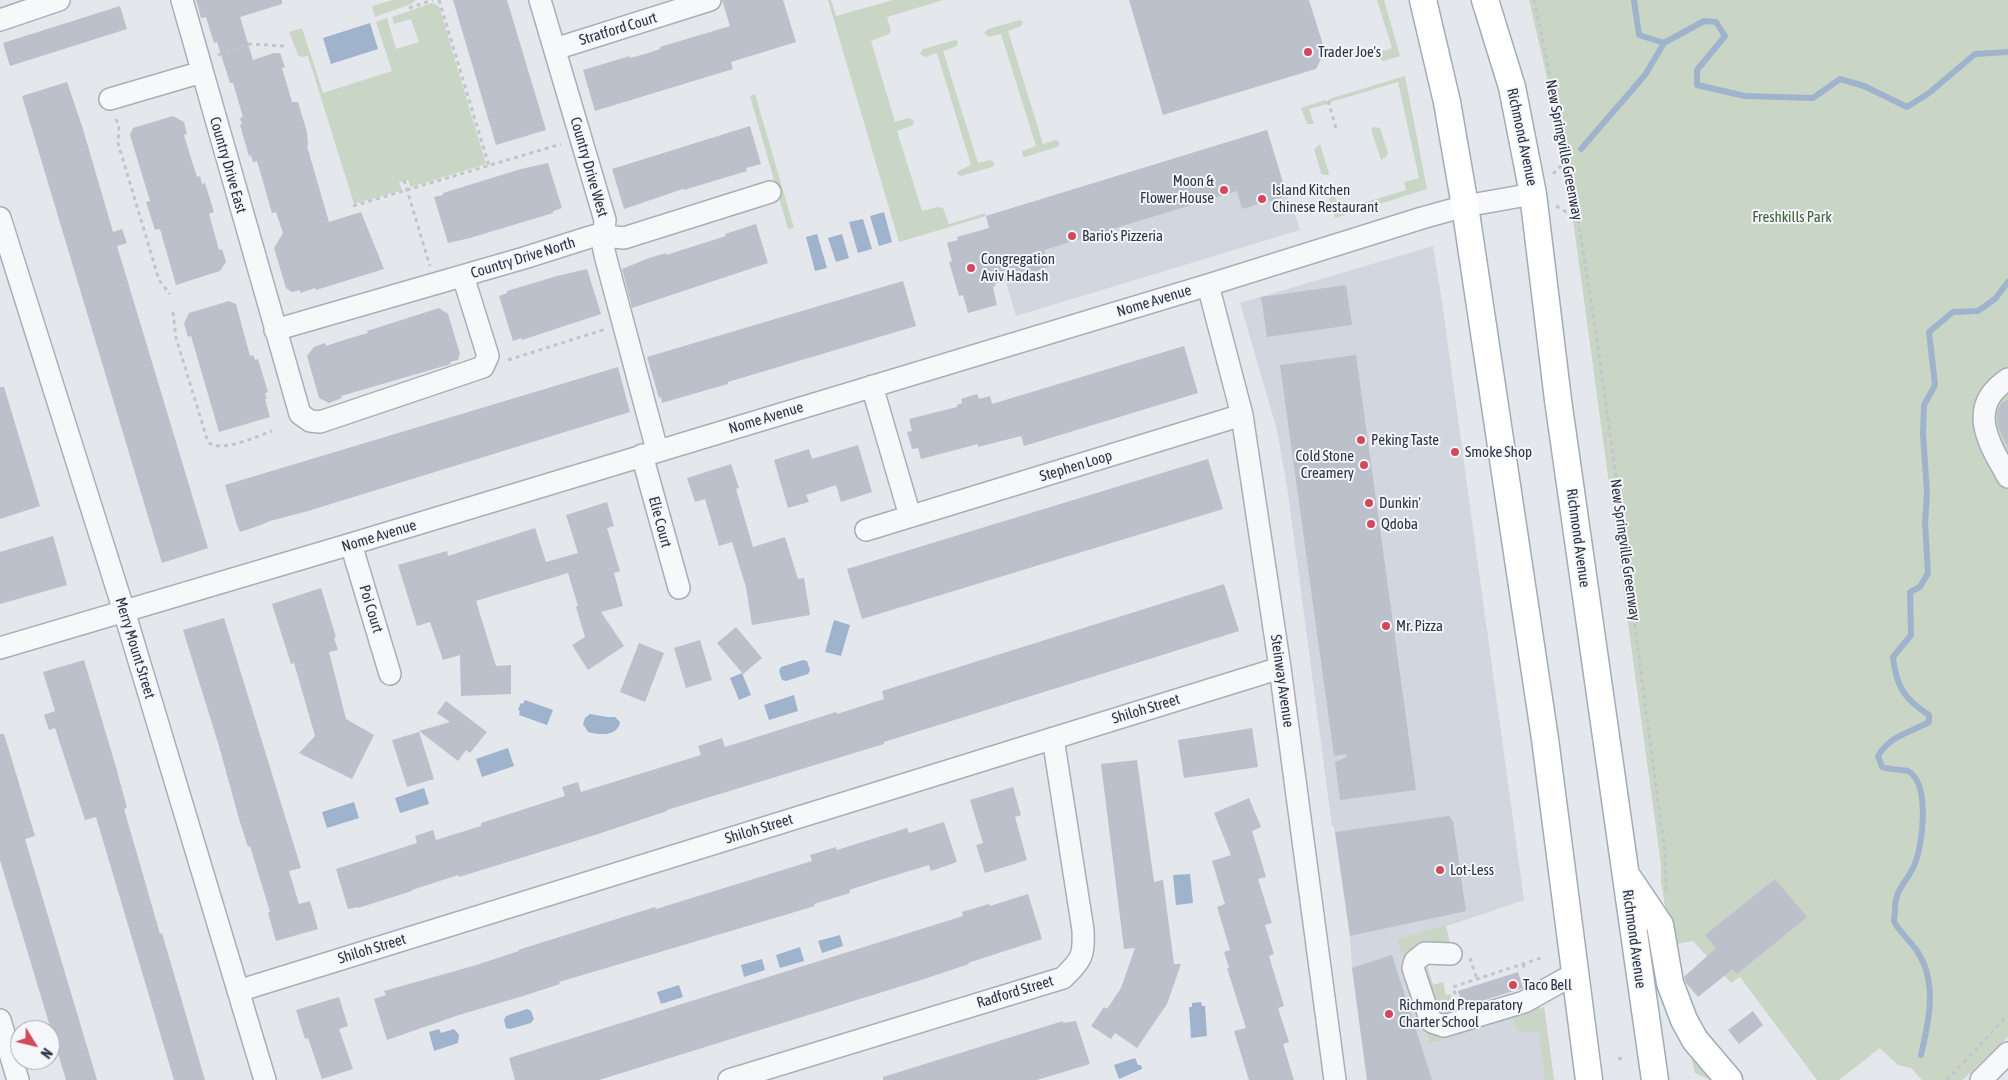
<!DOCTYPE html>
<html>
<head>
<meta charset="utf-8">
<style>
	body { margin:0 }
	#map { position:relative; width:2008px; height:1080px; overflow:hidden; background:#e4e7ec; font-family:"Asap Condensed",sans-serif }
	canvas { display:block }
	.north { position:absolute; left:10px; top:1020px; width:50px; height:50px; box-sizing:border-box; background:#f4f6f9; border:1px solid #a4a8b1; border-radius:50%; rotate:126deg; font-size:14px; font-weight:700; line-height:20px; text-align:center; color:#2b3445 }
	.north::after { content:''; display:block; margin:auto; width:18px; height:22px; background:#d1495b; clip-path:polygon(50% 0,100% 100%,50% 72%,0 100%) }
</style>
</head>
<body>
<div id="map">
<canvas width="2008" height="1080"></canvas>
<div class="north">N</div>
</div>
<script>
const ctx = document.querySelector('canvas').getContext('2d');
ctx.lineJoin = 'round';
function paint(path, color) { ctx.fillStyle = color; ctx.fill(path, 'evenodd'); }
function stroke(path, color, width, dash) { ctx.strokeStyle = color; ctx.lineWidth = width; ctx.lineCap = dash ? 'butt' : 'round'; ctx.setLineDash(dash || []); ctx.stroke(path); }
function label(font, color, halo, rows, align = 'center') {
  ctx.font = font + ' "Asap Condensed",sans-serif'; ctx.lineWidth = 4; ctx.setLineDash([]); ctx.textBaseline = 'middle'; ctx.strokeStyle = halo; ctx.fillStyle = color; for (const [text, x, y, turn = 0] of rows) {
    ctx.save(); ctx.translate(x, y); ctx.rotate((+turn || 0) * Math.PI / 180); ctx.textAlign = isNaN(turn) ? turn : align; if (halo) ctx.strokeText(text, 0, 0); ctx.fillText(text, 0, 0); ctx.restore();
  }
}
paint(new Path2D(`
	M1267,130L1291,208H1293L1300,230L1016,316L986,216Z
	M1433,246L1442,302L1524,900L1398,941L1429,1044L1544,1007L1554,1080H1367L1352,968L1350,936L1334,826H1332L1288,493L1277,430L1240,303Z`), '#d2d6de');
paint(new Path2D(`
	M392,0H416L411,4L375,17L372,6Z
	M828,0H831L836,16L893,0H943L887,17L891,30L889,34L871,41L895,122L909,118L914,121L913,125L897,131L922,211L938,207L943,208L949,224L985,213L986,216L899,242Z
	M1377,0H1384L1400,56L1383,61L1378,58L1377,53L1392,48Z
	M1529,0H2008V1037L1963,1080H1922L1911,1068L1898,1065L1880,1048L1839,1080H1817L1740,977L1731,983L1693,941L1671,945L1661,881V865L1568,183L1565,177L1548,82Z
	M432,3L439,6L486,164L411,187L408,180L399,182L402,190L354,204L308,56L302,57L298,55L289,32L302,28L323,93L392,71L376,22L387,18L396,49L419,42L411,19L394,24L392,17Z
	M1020,20L1023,22L1021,26L1008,31L1043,144L1055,140L1058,141L1060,144L1057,147L1025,157L1022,155V151L1036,146L1001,34L989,37L984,33L988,29Z
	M955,40L958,41L957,46L943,51L978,163L990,160L995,163L992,167L961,176L957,174L958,171L971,165L937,53L925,57L920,54L923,49Z
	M1405,76L1427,189L1335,218L1329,199L1334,194L1340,210L1406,190L1404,182L1419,178L1398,82L1331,102L1330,103L1329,99Z
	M755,94L794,228L788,229L750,96Z
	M1326,100L1327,104L1309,109L1314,124H1307L1301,108Z
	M1374,127L1380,128L1388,153L1386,157L1381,160L1371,129Z
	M1320,144L1329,173V175H1323L1321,173L1314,149Z
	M1525,900L1446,926L1450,943L1425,945L1422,943L1421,945C1409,948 1408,957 1406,967L1397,940Z
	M1426,962L1433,985L1443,982L1446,995L1451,994L1457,1013L1444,1019C1445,1009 1441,1006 1432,1008L1421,968Z
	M1539,1001L1540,1009L1544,1007L1554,1080H1545L1539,1032H1520L1516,1028L1513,1018L1429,1044L1423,1023Z
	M1689,1049L1716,1080H1710L1695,1073Z`), '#c9d6c5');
paint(new Path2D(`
	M370,23L378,49L331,64L323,38Z
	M884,212L892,242L879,246L870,216Z
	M863,219L872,249L858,253L849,222Z
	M817,234L827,268L815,271L806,237Z
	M842,234L849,258L836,262L828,238Z
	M834,620L850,625L841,656L825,652Z
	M803,660L807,661L810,670L808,674L786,681L782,680L779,671L781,667Z
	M742,673L751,695L739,700L730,678Z
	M794,695L798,711L769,720L764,705Z
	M525,700L553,710L547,725L519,715L520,711L518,710L521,703L523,704Z
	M590,714L607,717H615L620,722C618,737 598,735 588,732L583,724L585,718Z
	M508,748L514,766L482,777L476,759Z
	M424,788L429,804L400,813L395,798Z
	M354,802L359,818L327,828L322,812Z
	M1190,874L1193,903L1176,905L1173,875Z
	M840,935L843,946L822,953L818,941Z
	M800,947L804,961L780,968L776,955Z
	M762,959L765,970L744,977L741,965Z
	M679,985L683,997L661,1004L657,992Z
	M1201,1002L1202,1006H1205L1207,1036L1191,1038L1189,1007H1192V1003Z
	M527,1009L531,1011L534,1019L531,1023L510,1029L506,1028L504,1020L506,1016Z
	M439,1029L441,1033L454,1029L459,1035L458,1043L434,1051L429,1032Z
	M1135,1058L1138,1065H1141L1142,1069L1119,1079L1114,1065Z`), '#9fb4cc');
stroke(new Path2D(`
	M1664,43L1704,21L1716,22L1725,36L1697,70V85L1745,96L1813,98L1840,79L1864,86L1907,107L1929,93L1975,54L2008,52
	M1581,149L1645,75L1664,43L1639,35L1634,0
	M1921,1055C1929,1020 1938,983 1917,951C1912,943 1896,928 1894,921C1894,918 1895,913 1895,909C1895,890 1905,884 1913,868C1923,848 1931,784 1908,771C1904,770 1888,769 1882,767L1878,756C1891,735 1909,733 1929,722V715C1904,699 1896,686 1893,657L1911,635L1910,592L1920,587L1928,573L1925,523L1927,493L1923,434L1924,405L1935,385L1929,332L1953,312L1978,311L1995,299L2008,282`), '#9fb4cc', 6);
paint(new Path2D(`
	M196,0H282V4L240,17L253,60L274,53H280L285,67L282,68L292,102H298L307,132L308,145L307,146L329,222L361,212L384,269L316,290L315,288L300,293V290L292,292L286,288L274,248L283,233L276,212L272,213L257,161L253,162L251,155L249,156L240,125L242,124L240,118L243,117L233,83H230L217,42L214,43L206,17L201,18Z
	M453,0H507L546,130L496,145Z
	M722,0H783L796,42L731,62L733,69L595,111L583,70L630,56V58L645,54L660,49V47L730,26Z
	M1129,0H1309L1325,51L1316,69L1163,115Z
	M120,6L127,29L10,66L3,43Z
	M67,82L83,129L113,232L122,229L127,243L117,246L208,548L162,563L22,96Z
	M173,116L184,122L187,134L184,135L190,155L197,177L200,176L202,184L205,183L214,212L209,214L219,250L222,249L226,262L220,271L176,285L160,229L155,230L146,202L150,201L130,135L133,128Z
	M750,126L761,164L746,168L747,171L684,190L683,189L624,209L612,169Z
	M1267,130L1287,196L1242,209L1237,191L1044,250L1049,267L995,284V286L993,287L997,305L968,313L963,295L959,296L949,262L952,261L947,243L958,240L957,237L989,228L986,216Z
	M548,163L562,208L553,211V213L470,238L448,243L434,197L443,195V193L521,169Z
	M756,224L768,263L632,308L622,269L649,258L666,253V255L726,236L725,234Z
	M587,269L601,314L522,340L521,338L513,341L499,296L507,293V291L557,276Z
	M903,281L916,326L728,382V384L717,387L662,403L661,397L659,398L647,357Z
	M1346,285L1352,325L1267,337L1261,297Z
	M229,301L236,304L250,356L253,355L255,360L258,359L268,392L265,393L267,399H265L270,417L219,432L191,336L188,337L184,323L189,313Z
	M439,308L448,314L460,354L458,360L450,362L451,364L341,396L342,398L329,403L319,398L307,356L314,347L325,343L326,346L347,339L368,333L367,331Z
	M1184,346L1198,393L1024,446L1021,436L978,447V444L921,459L918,448L912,449L907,432L912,431L909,419L957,407V405L962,403L961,399L977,394L979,399L990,396L992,404Z
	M1356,355L1416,790L1340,800L1335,762L1347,757L1346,754L1334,756L1280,365Z
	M618,367L630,412L308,511L270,521L261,525L240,532L237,525L225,485Z
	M0,387H4L40,506L0,519Z
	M2008,400V447L1998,427L1997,414L2001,403Z
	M858,445L872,492L841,502L836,485L806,495L809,502L788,508L774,460L809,449L812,459Z
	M1208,459L1223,509L862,619L847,569Z
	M731,464L739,488L736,489L753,547L785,537L798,579L804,578L810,615L752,625L746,587L732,542L719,546L705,499L695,502L687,478Z
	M607,502L614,526L607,528L620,571L614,573L623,606L601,612L624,646L588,670L572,645L585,637L576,607L578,606L568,573L476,601L496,666L511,665V694L461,696L460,655L443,660L430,622L417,626L398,565L447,551L448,556L535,528L546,562L578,553L566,515Z
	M53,536L67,585L0,604V552Z
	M1224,584L1239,631L884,742V744L667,810V811L595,835L459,877L458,875L412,890V891L358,908V907L348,909L336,869L417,843L415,836L433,830L436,840L481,826V823L565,796L562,787L578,782L581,792L701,755L698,746L722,738L725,747L836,712L837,714L884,699L882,691Z
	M321,588L336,637L334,638L338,650L329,652L346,719L374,735L352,779L299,753L315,736L294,663L291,664L272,604Z
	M224,618L301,868L289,871L299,904L310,901L318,929L276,941L268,913L270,912L250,846L248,847L239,819L219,746L183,630Z
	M736,627L762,658L743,674L717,643Z
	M700,640L712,680L686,688L674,648Z
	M639,643L664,653L645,702L620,692Z
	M84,660L116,767L127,808L124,809L144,878L160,934L162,933L205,1080H174L96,817L85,820L55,728L49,730L44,715L55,711L43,672Z
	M446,701L487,732L470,753L466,750L458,761L419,731L450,722L437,713Z
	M1252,728L1258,767L1184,778L1178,740Z
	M419,732L434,779L407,787L392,740Z
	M0,734H4L35,836L25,839L97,1080H66L0,860Z
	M1137,760L1154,882L1163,880L1174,964H1181L1167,1004L1137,1048L1115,1033L1111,1039L1091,1026L1104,1007L1107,1009L1121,988L1135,948L1124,949L1101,764Z
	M1013,787L1021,815L1015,817L1027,860L985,873L976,845L983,843L970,800Z
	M1249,798L1261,827L1252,831L1266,877L1258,879L1272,923L1265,925L1274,954L1269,956L1284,1006L1278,1008L1289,1042L1283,1044L1294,1080H1249L1234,1031L1246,1028L1227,968H1229L1224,952L1230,950L1217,907L1225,904L1212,861L1231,855L1214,813Z
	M1449,816L1453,821L1466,911L1350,936L1335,832Z
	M944,822L957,862L931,871L929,865L880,880L849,890L850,893L814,904L815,906L559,982L560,984L523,996L459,1015L387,1040L374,999L386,995L384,991L473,966L519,951L518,950L655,907L656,909L812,861L810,855L836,847L837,850L907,828L909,833Z
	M1775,879L1807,917L1737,974L1733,969L1698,997L1686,983L1684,977L1716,948L1705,935Z
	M1028,894L1042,939L968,963L969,964L921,980L599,1080H515L509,1058L963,916L962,912L989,904L990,906Z
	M1392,955L1432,1080H1367L1352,968Z
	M1518,972L1523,988L1463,1007L1458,991Z
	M339,997L348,1026L339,1029L353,1069L322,1079L308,1038L305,1039L296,1010Z
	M1753,1011L1763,1025L1739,1044L1728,1030Z
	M1063,1021V1023L1076,1021L1090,1064L1037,1080H883V1077Z`), '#bbc0ca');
const minor = new Path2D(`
	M182,0L300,414L310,421L320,422L483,367L488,356L463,276
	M540,0L605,220L603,245L605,255L657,450
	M0,20L59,0
	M555,49L710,0
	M110,99L202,72
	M0,218L124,611L265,1080
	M1208,285L1242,415L1280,668L1335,1080
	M275,330L524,258L590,237L597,235L624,238L770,192
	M2008,379C1966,407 1988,442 2008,477
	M872,386L910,516
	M642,455L679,588
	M866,530L1242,415
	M351,544L390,674
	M0,648L351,544L1208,285L1422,218L1465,206L1533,194
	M1451,954L1425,953L1415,961L1413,968L1429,1016L1432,1022L1444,1026L1524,1002L1576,973
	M238,991L1280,668
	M0,1020L18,1080
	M729,1080L1063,978C1082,959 1084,957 1083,930L1053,738
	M1981,1080L2008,1053`);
const major = new Path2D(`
	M1423,0L1447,102L1465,206L1545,739L1589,1080
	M1485,0L1512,87L1533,194L1558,400L1655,1080
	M1629,879L1660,925L1670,983L1684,1020L1695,1040L1729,1080`);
stroke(minor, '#a9aeb7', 24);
stroke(major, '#a3abb8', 29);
stroke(new Path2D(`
	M439,0L489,166
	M1534,0L1554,94L1565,162L1572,187C1611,405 1633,626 1664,845C1666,861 1665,878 1667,894
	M409,8L433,0
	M218,55L249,44L286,46
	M1328,101L1336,128
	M116,119L119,126L118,143L159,280L170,294
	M1553,174L1564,163
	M404,180L430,266
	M353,206L561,144
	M1556,206L1577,218
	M173,312L176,338L208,442C219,454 258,436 272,431
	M508,360L606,329
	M1470,958L1477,979
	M1523,964L1525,970
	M1458,1002L1453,987L1541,958
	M1618,1059L1626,1057
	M1947,1080L2008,1015`), '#c2c5cb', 3, [4, 4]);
stroke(minor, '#f7f8fa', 21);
stroke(major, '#fff', 26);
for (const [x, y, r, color] of [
	[1308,52,5,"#d1495b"],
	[1224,190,5,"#d1495b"],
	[1262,199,5,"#d1495b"],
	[1072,236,5,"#d1495b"],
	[971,268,5,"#d1495b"],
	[1361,440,5,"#d1495b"],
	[1455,452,5,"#d1495b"],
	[1364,465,5,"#d1495b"],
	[1369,503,5,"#d1495b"],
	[1371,524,5,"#d1495b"],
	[1386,626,5,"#d1495b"],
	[1440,870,5,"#d1495b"],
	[1513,985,5,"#d1495b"],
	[1389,1014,5,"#d1495b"]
]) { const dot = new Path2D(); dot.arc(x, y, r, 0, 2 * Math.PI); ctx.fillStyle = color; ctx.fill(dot); stroke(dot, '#f4f6f9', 2); }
label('15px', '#2b3445', '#f4f6f9', [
	["Stratford Court",618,29,-17],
	["Richmond Avenue",1522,137,78],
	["New Springville Greenway",1564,150,79],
	["Country Drive East",228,165,74],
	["Country Drive West",589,167,74],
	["Country Drive North",523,258,-17],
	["Nome Avenue",1154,301,-17],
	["Nome Avenue",766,418,-17],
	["Stephen Loop",1076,466,-17],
	["Elie Court",660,522,75],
	["Nome Avenue",379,536,-17],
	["Richmond Avenue",1578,538,82],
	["New Springville Greenway",1625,550,82],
	["Poi Court",371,609,73],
	["Merry Mount Street",135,648,73],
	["Steinway Avenue",1282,681,82],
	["Shiloh Street",1146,709,-17],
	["Shiloh Street",759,829,-17],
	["Richmond Avenue",1634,939,82],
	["Shiloh Street",372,949,-17],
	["Radford Street",1015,992,-17]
]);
label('15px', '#2b3445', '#f4f6f9', [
	["Trader Joe's",1318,52],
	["Moon &",1214,181,"right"],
	["Flower House",1214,198,"right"],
	["Island Kitchen",1272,190],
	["Chinese Restaurant",1272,207],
	["Bario's Pizzeria",1082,236],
	["Congregation",981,259],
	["Aviv Hadash",981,276],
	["Peking Taste",1371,440],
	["Smoke Shop",1465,452],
	["Cold Stone",1354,456,"right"],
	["Creamery",1354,473,"right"],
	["Dunkin'",1379,503],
	["Qdoba",1381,524],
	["Mr. Pizza",1396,626],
	["Lot-Less",1450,870],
	["Taco Bell",1523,985],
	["Richmond Preparatory",1399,1005],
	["Charter School",1399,1022]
], 'left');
label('15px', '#3f6138', '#f4f6f9', [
	["Freshkills Park",1792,217]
]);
</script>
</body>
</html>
